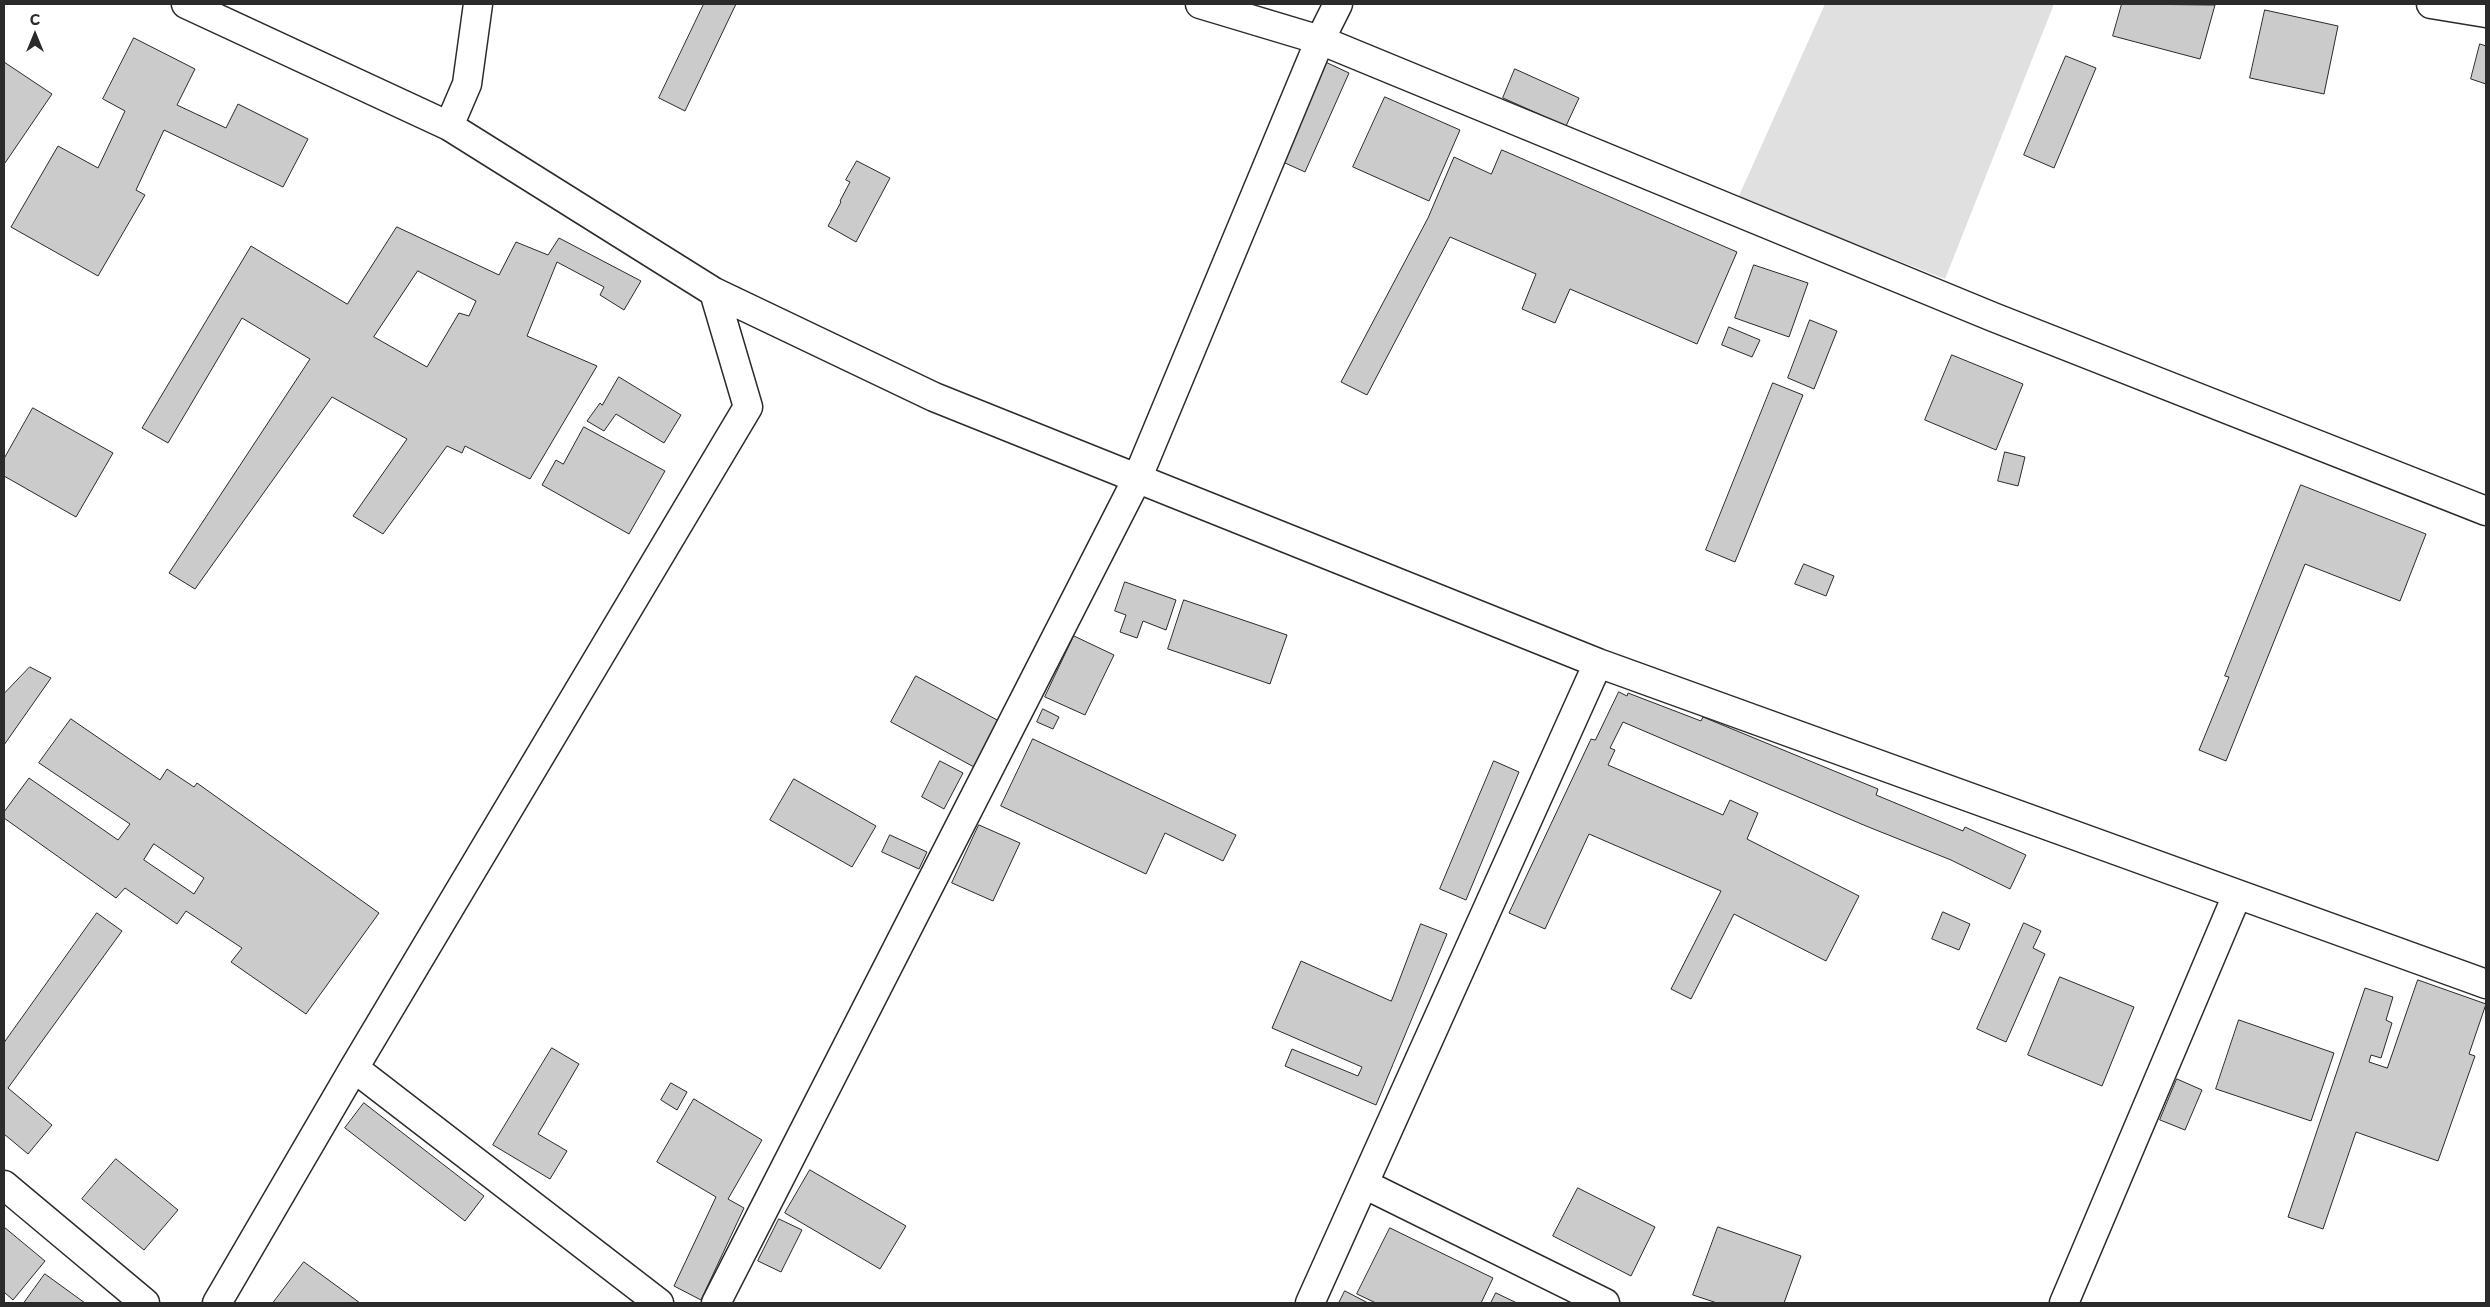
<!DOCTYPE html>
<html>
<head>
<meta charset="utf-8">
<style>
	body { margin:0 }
	#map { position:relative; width:2490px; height:1307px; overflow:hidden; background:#fff; font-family:"Playpen Sans",sans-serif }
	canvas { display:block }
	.frame { position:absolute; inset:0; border:5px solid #2b2b2b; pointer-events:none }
	.north { position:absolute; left:10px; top:10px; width:50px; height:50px; -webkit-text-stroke:4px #fff; paint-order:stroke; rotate:0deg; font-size:14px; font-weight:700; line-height:20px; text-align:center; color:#2b2b2b }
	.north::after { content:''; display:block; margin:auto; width:18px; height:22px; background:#2b2b2b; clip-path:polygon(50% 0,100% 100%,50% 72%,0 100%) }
</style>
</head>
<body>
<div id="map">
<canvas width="2490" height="1307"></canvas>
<div class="frame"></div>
<div class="north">С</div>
</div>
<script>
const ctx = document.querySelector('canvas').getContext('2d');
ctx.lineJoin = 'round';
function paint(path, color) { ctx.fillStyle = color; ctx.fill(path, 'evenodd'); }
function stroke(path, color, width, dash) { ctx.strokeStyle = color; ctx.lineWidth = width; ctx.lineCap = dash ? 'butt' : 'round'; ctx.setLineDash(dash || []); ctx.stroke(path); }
paint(new Path2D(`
	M1825,4H2054L1945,279L1738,198Z`), '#e0e0e0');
const building = new Path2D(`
	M704,4H736L685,111L659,98Z
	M2122,4L2215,5L2200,59L2113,36Z
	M2265,10L2338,26L2324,94L2250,78Z
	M134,38L195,69L177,105L226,128L238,104L308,139L283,187L164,130L136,190L145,195L98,276L11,227L58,146L98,168L125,111L103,99Z
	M2480,44L2486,46V84L2471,79Z
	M2066,56L2096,68L2054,168L2024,155Z
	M1319,59L1349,73L1305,172L1274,158Z
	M4,62L52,94L5,163L4,162Z
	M1515,69L1579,98L1566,126L1503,98Z
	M1385,97L1460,130L1429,201L1353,167Z
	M1502,150L1737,252L1697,344L1570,289L1555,323L1522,309L1536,274L1450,237L1367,395L1341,382L1428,218L1454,157L1491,174Z
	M857,161L890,178L856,242L828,226L841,202L840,201L850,182L846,180Z
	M397,227L499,275L516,242L548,255L559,238L641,281L624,310L600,295L604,287L557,262L527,336L597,366L530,479L465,446L462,453L447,446L383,534L353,516L407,439L332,397L195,589L169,573L310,359L242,318L168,443L142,428L251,246L347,304ZM418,271L476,301L469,316L459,313L427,367L374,337Z
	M1754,265L1808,283L1789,337L1735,318Z
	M1810,320L1837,331L1814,389L1788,378Z
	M1729,327L1760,340L1752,357L1722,345Z
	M1952,355L2023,384L1996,450L1925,420Z
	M619,377L681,415L664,443L616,414L604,431L587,421L600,403L602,405Z
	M1773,383L1803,395L1735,562L1706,550Z
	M33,408L113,453L76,517L4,476V459Z
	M584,427L665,471L629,534L542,485L556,460L563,464Z
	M2005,452L2025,457L2018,486L1998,481Z
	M2301,485L2426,534L2400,601L2305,564L2226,761L2199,750L2229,677L2225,676Z
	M1804,564L1834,576L1826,596L1795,584Z
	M1125,582L1176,600L1166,630L1143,621L1137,638L1120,632L1126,615L1115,611Z
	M1184,600L1287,635L1270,684L1168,649Z
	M1074,636L1114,655L1085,715L1045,697Z
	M30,667L51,678L4,745V694Z
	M916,676L999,721L974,767L891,722Z
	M1619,692L1627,696L1628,693L1701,721L1703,717L1878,789L1876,795L1963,831L1965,827L2026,855L2010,889L1951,860L1866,826L1623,722L1610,748L1615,750L1608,765L1723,815L1730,800L1758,813L1747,839L1859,896L1826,961L1734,914L1691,999L1671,989L1721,891L1589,834L1545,929L1509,913L1591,739L1595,740Z
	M1043,709L1059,717L1053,729L1037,722Z
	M71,719L160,780L167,769L194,787L197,783L379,913L306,1014L231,962L242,948L186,911L177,924L125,888L116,898L4,818V812L29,778L118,840L130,824L39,763ZM154,844L204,878L194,894L144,860Z
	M1033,739L1236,835L1223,861L1165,833L1146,874L1001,806Z
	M940,761L963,773L944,809L922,797Z
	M1494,761L1519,772L1466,900L1440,889Z
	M794,779L876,826L852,867L770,820Z
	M979,825L1020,843L993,901L952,883Z
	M890,835L927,852L919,869L882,852Z
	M1943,912L1970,924L1959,950L1932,939Z
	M97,913L122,931L8,1088L52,1125L28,1154L4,1134V1043Z
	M2024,923L2041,931L2033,948L2045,954L2006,1042L1977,1029Z
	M1421,924L1447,934L1376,1105L1285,1066L1292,1049L1358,1076L1362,1067L1272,1028L1301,961L1391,1001Z
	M2060,977L2134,1007L2102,1086L2028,1055Z
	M2418,980L2486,1004L2469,1054L2475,1056L2438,1161L2356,1132L2323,1229L2288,1217L2365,988L2393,997L2386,1020L2392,1023L2381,1058L2371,1055L2369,1062L2387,1068Z
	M2239,1020L2334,1053L2311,1121L2216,1089Z
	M552,1048L579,1064L538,1134L567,1151L550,1179L493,1145Z
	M2177,1079L2202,1090L2185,1130L2160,1120Z
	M671,1083L687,1092L677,1110L661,1100Z
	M694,1099L762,1140L728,1199L744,1208L701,1300L674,1286L716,1197L657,1162Z
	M364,1103L484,1196L465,1221L345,1128Z
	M116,1159L178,1210L144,1250L82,1199Z
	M810,1170L906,1226L880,1269L785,1213Z
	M1578,1188L1655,1227L1631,1276L1553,1236Z
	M779,1219L802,1230L781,1272L758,1261Z
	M4,1227L45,1261L13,1300L4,1292Z
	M1718,1227L1801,1256L1784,1303H1717L1693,1295Z
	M1390,1228L1493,1278L1481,1303H1376L1357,1294Z
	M304,1262L360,1303H273Z
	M45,1274L85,1303H24Z
	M1345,1291L1368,1303H1339Z
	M1496,1293L1517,1303H1491Z`);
paint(building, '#cbcbcb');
stroke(building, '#2b2b2b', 1);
const street = new Path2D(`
	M186,4L449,126L714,292L748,407L354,1068L217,1303
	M1200,4L1320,40L1993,317L2486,511
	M2431,4L2486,13
	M449,126L467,84L478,4
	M714,292L934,397L1598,663L2486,984
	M354,1068L659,1303
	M1364,1184L1605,1303
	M4,1185L145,1303
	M716,1303L1137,479L1320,40L1338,4
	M1310,1303L1598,663
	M2064,1303L2237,895`);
stroke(street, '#2b2b2b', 31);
stroke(street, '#fff', 28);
</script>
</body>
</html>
